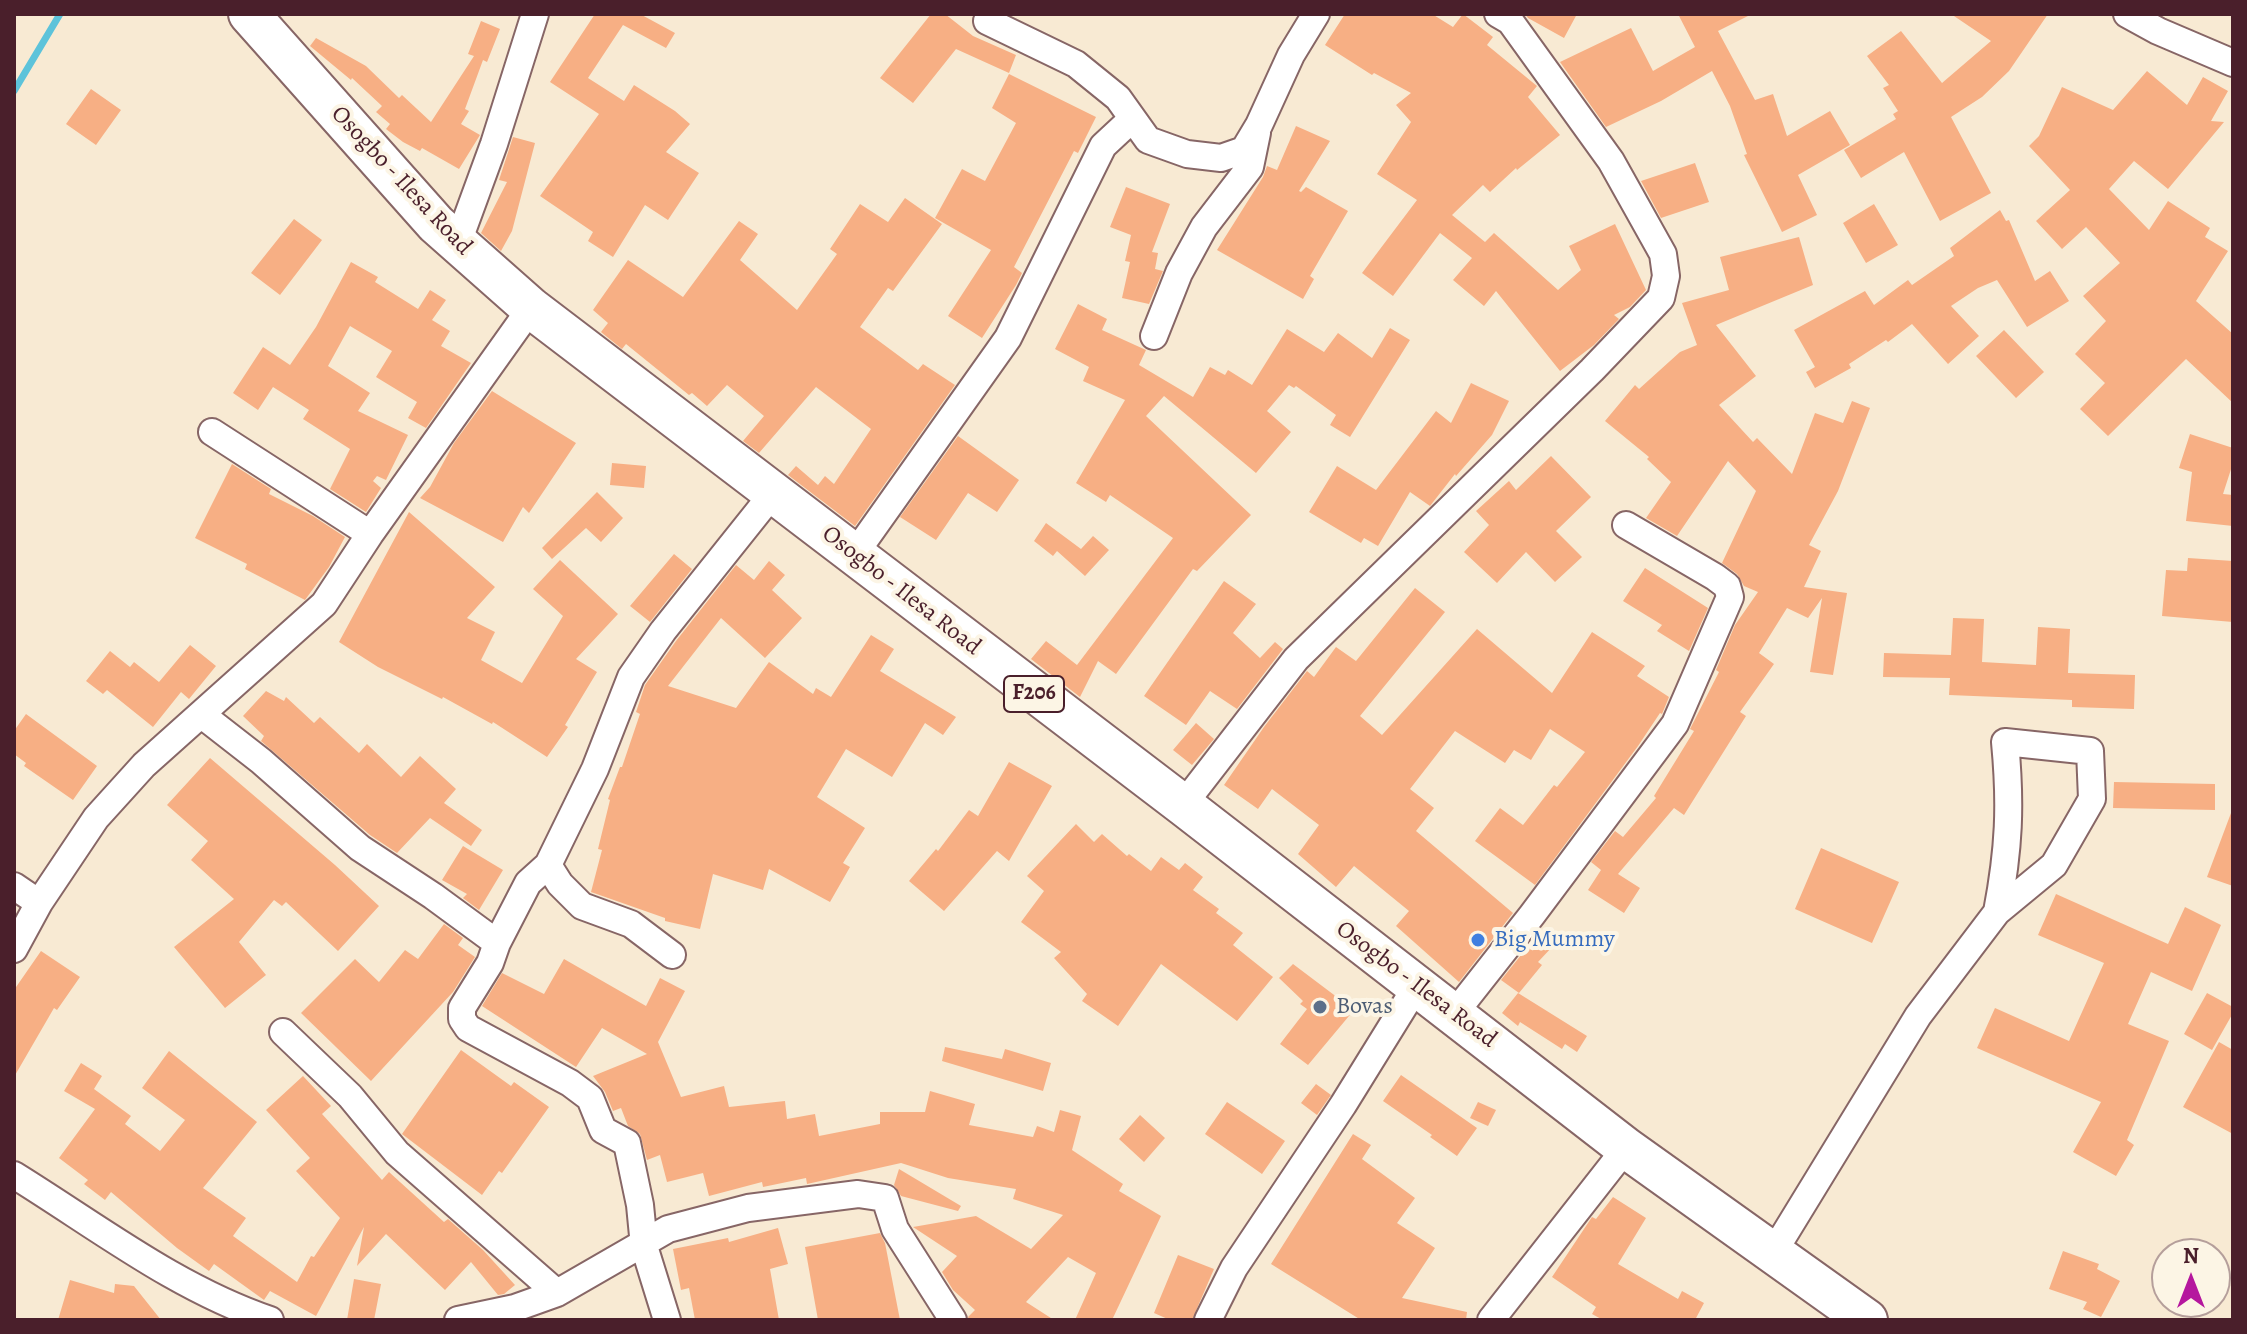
<!DOCTYPE html>
<html>
<head>
<meta charset="utf-8">
<style>
	body { margin:0 }
	#map { position:relative; width:2247px; height:1334px; overflow:hidden; background:#f8ead3; font-family:Alegreya,serif }
	canvas { display:block }
	.frame { position:absolute; inset:0; border:16px solid #4a1f2b; pointer-events:none }
	.north { position:absolute; left:2151px; top:1238px; width:80px; height:80px; box-sizing:border-box; background:#fcf5e5; border:2px solid #b59f9b; border-radius:50%; rotate:0deg; font-size:22px; font-weight:700; line-height:32px; text-align:center; color:#4a1f2b }
	.north::after { content:''; display:block; margin:auto; width:28px; height:36px; background:#b5179e; clip-path:polygon(50% 0,100% 100%,50% 72%,0 100%) }
</style>
</head>
<body>
<div id="map">
<canvas width="2247" height="1334"></canvas>
<div class="frame"></div>
<div class="north">N</div>
</div>
<script>
const ctx = document.querySelector('canvas').getContext('2d');
ctx.lineJoin = 'round';
function stroke(path, color, width, dash) { ctx.strokeStyle = color; ctx.lineWidth = width; ctx.lineCap = dash ? 'butt' : 'round'; ctx.setLineDash(dash || []); ctx.stroke(path); }
function paint(path, color) { ctx.fillStyle = color; ctx.fill(path, 'evenodd'); }
function label(font, color, halo, rows, align = 'center') {
  ctx.font = font + ' Alegreya,serif'; ctx.lineWidth = 8; ctx.setLineDash([]); ctx.textBaseline = 'middle'; ctx.strokeStyle = halo; ctx.fillStyle = color; for (const [text, x, y, turn = 0] of rows) {
    ctx.save(); ctx.translate(x, y); ctx.rotate((+turn || 0) * Math.PI / 180); ctx.textAlign = isNaN(turn) ? turn : align; if (halo) ctx.strokeText(text, 0, 0); ctx.fillText(text, 0, 0); ctx.restore();
  }
}
stroke(new Path2D(`
	M14,91L60,14`), '#5dc3da', 7);
paint(new Path2D(`
	M595,14H640L675,33L666,48L623,25L588,78L624,101L634,85L675,111L690,124L666,152L699,173L668,220L645,205L613,257L588,241L593,232L540,196L599,114L550,82Z
	M931,14H945L973,36L1016,55L1009,73L956,49L913,103L880,78Z
	M1345,14H1432L1453,27L1463,14L1493,37L1487,45L1537,86L1528,97L1560,135L1517,170L1516,168L1490,192L1483,185L1452,215L1485,242L1494,233L1558,290L1581,270L1569,246L1615,224L1646,290L1630,307L1614,315L1619,319L1594,345L1560,371L1496,291L1484,306L1453,280L1472,258L1440,233L1393,296L1362,273L1417,200L1377,174L1411,122L1396,105L1411,93L1374,73L1372,75L1325,45Z
	M1525,14H1577L1564,38L1528,18Z
	M1678,14H1752L1718,31L1755,100L1773,94L1787,136L1830,111L1850,145L1798,175L1817,215L1782,232L1744,155L1747,154L1730,106L1712,71L1661,101L1606,127L1560,62L1631,28L1653,71L1695,47Z
	M1951,14H2048L2009,71L1982,97L1951,117L1991,193L1940,221L1904,152L1861,178L1844,150L1896,119L1893,114L1898,111L1883,88L1889,85L1867,56L1901,31L1942,83L1991,41Z
	M481,21L500,29L487,62L483,60L465,109L469,111L461,124L480,135L459,169L422,148L420,151L403,142L386,129L390,124L376,112L382,106L352,78L351,80L310,46L316,38L366,66L399,98L402,95L431,122L474,56L468,54Z
	M2147,71L2187,105L2203,77L2228,91L2211,121L2224,122L2168,189L2134,161L2109,189L2149,230L2168,201L2210,228L2205,237L2228,251L2196,301L2233,334V403L2186,359L2108,436L2080,409L2105,383L2075,354L2106,321L2083,296L2120,263L2086,227L2062,249L2036,221L2070,190L2029,146L2039,136L2062,87L2113,110Z
	M1009,74L1096,117L1078,153L1074,151L1014,267L1022,273L1016,285L982,338L948,316L991,250L935,218L962,169L985,181L1016,123L992,108Z
	M91,89L121,110L96,145L66,124Z
	M1296,126L1330,141L1299,191L1301,192L1306,187L1348,211L1310,276L1314,279L1303,299L1217,250L1263,177L1267,166L1277,170Z
	M513,137L535,143L512,231L501,251L481,233L507,182L499,180Z
	M1695,163L1709,202L1661,218L1641,181Z
	M1126,187L1170,204L1152,252L1158,253L1155,269L1163,271L1149,304L1122,298L1130,262L1125,261L1131,235L1110,227Z
	M905,198L942,224L893,291L888,288L860,327L918,370L923,364L955,385L855,526L788,475L796,466L818,485L825,476L834,484L871,429L816,387L759,453L743,441L764,416L727,385L707,406L692,393L689,395L626,344L622,349L601,332L608,323L593,310L628,260L683,297L739,221L758,234L740,260L797,310L837,254L830,249L860,204L888,222Z
	M1874,204L1898,245L1866,263L1843,223Z
	M2000,210L2006,221L2009,220L2035,281L2050,271L2069,301L2027,327L1997,280L1978,288L1951,306L1979,336L1948,364L1912,324L1888,342L1886,340L1849,364L1851,368L1815,388L1806,372L1815,367L1794,330L1865,291L1874,305L1908,280L1912,285L1954,256L1950,248Z
	M294,219L322,240L280,295L251,273Z
	M1799,237L1813,285L1716,325L1756,376L1719,405L1753,442L1757,438L1792,474L1815,413L1843,423L1852,401L1870,408L1838,491L1809,545L1821,551L1804,587L1847,593L1833,675L1810,672L1822,598L1808,618L1787,608L1759,653L1774,664L1740,712L1746,716L1684,815L1674,808L1618,874L1640,888L1624,913L1588,890L1601,870L1591,862L1615,831L1623,837L1656,798L1654,796L1694,731L1690,729L1719,672L1716,670L1735,625L1758,592L1744,586L1737,574L1722,563L1756,491L1728,461L1677,536L1646,518L1671,482L1647,459L1649,457L1605,421L1635,385L1639,389L1680,352L1697,345L1682,303L1729,290L1720,257Z
	M351,262L378,277L375,282L418,309L430,290L446,300L432,320L450,331L441,346L471,363L426,428L408,418L417,402L376,377L392,351L350,326L328,366L370,393L358,411L408,435L386,480L377,476L373,481L381,488L366,512L330,489L350,449L303,419L309,410L273,387L258,410L233,393L263,347L290,365L316,327Z
	M1078,304L1107,319L1102,330L1146,350L1139,365L1193,397L1210,367L1225,375L1228,370L1252,385L1287,329L1324,352L1338,333L1372,358L1390,328L1410,340L1350,437L1330,425L1336,415L1296,386L1294,388L1289,385L1267,411L1291,432L1256,473L1164,396L1146,416L1251,515L1197,571L1193,569L1116,674L1098,661L1080,697L1031,659L1046,641L1077,665L1173,538L1110,495L1106,502L1076,483L1125,400L1083,381L1089,367L1055,349Z
	M2004,330L2044,372L2016,398L1976,356Z
	M1471,383L1509,401L1492,435L1456,476L1455,474L1430,506L1410,492L1378,546L1364,538L1361,543L1309,512L1337,466L1376,490L1436,411L1451,423Z
	M492,391L576,443L529,513L523,507L503,542L420,498L430,487L454,443Z
	M2190,434L2233,448V463L2223,494L2233,495V526L2186,521L2192,472L2179,468Z
	M958,436L1019,480L997,512L968,493L936,540L900,517Z
	M1551,456L1591,497L1556,531L1582,557L1555,582L1526,552L1497,583L1464,552L1489,525L1476,511L1509,481L1516,490Z
	M612,463L646,466L644,488L610,485Z
	M232,464L271,489L269,494L313,516L345,537L329,567L305,600L245,569L247,564L195,538Z
	M597,492L623,518L601,542L586,528L552,559L542,548Z
	M409,512L495,587L467,618L495,632L481,660L522,683L563,616L533,589L560,560L618,614L576,659L597,672L565,725L568,727L547,757L493,722L492,724L443,697L442,699L378,667L339,642Z
	M1046,523L1081,549L1093,536L1109,550L1085,576L1057,551L1053,556L1034,541Z
	M674,554L692,569L650,622L630,606Z
	M2188,558L2233,561V622L2162,616L2166,570L2187,571Z
	M769,561L785,575L772,590L802,618L765,658L721,618L668,686L736,708L769,662L813,694L816,688L831,697L871,635L894,649L880,671L956,717L943,735L925,723L892,777L846,749L817,797L865,828L843,863L850,867L830,902L769,869L763,890L713,874L700,929L665,921V918L591,892L602,850L598,849L610,800L608,799L620,767H622L640,714L636,712L645,685L676,641L736,565L754,580Z
	M1645,568L1708,608L1689,651L1657,631L1662,625L1623,601Z
	M1224,581L1256,604L1233,633L1260,658L1275,642L1283,649L1237,709L1210,691L1186,725L1144,696Z
	M1415,588L1445,612L1360,716L1382,735L1477,629L1552,693L1592,632L1645,666L1637,676L1669,697L1662,714L1660,713L1638,746L1535,885L1475,841L1500,808L1523,825L1554,785L1557,787L1585,752L1550,729L1531,760L1514,750L1505,763L1455,731L1410,789L1434,808L1416,831L1513,913L1459,982L1396,926L1409,911L1354,866L1336,887L1298,854L1319,825L1272,789L1258,809L1224,785L1264,727L1307,671L1314,677L1336,647L1356,661Z
	M1953,618L1984,619L1982,662L2036,665L2038,627L2070,629L2068,673L2135,675L2134,709L2072,707V700L1949,695L1950,678L1883,677L1884,653L1951,655Z
	M190,645L216,666L189,699L181,692L153,727L107,690L103,694L86,681L110,651L130,667L134,662L159,682Z
	M266,691L284,701L286,697L314,723L320,717L359,753L367,744L401,777L420,756L456,789L444,803L482,830L471,846L430,818L397,853L370,835L261,741L264,736L243,716Z
	M26,714L97,766L73,800L24,766L26,763L14,754V731Z
	M1196,723L1214,739L1192,765L1173,750Z
	M210,758L335,865L379,906L338,951L286,902L282,906L274,900L239,942L266,975L225,1008L174,947L234,899L191,860L208,841L167,805Z
	M1009,762L1052,786L1009,861L997,851L944,911L909,881L936,849L938,851L969,810L978,816Z
	M2114,782L2215,784V810L2113,808Z
	M2231,813H2233V886L2207,877Z
	M1076,824L1094,842L1102,834L1127,856L1129,854L1151,871L1161,857L1179,870L1185,863L1203,877L1193,890L1219,909L1216,913L1243,933L1233,945L1273,977L1237,1021L1161,964L1118,1026L1082,1001L1087,994L1054,958L1061,952L1021,922L1044,891L1027,876Z
	M463,846L503,870L479,910L463,898L467,894L442,880Z
	M1821,848L1899,882L1872,943L1795,909Z
	M2056,894L2168,944L2185,907L2221,925L2192,991L2151,972L2128,1024L2169,1041L2127,1140L2134,1145L2116,1176L2073,1152L2101,1102L1977,1048L1995,1008L2069,1041L2104,963L2038,935Z
	M444,924L463,938L458,945L475,957L453,992L371,1081L301,1013L355,959L379,982L405,950L418,959Z
	M1538,934L1553,946L1538,962L1542,965L1519,993L1501,980Z
	M41,951L80,977L57,1010L54,1008L14,1077V990Z
	M564,959L646,1006L660,978L685,991L658,1042L681,1097L724,1086L729,1107L785,1101L787,1119L815,1114L819,1136L880,1124V1112H925L930,1091L975,1104L969,1125L1033,1137L1037,1126L1054,1132L1060,1110L1081,1116L1072,1150L1123,1184L1119,1191L1161,1216L1112,1320H1075L1096,1273L1068,1257L1026,1302L1054,1320H969L968,1317L975,1310L953,1290L942,1272L957,1256L913,1227L976,1216L1031,1249L1063,1215L1013,1199L1016,1189L948,1178L901,1163L807,1184L806,1178L763,1187L762,1182L709,1196L703,1173L667,1182L660,1155L647,1160L640,1134L628,1126L621,1108L613,1111L605,1092L593,1076L647,1054L602,1028L576,1067L482,1006L502,973L544,994Z
	M1293,964L1354,1010L1308,1065L1280,1044L1307,1009L1300,1004L1303,1001L1279,978Z
	M1518,993L1587,1036L1577,1052L1565,1044L1562,1049L1520,1022L1518,1026L1502,1013Z
	M2207,993L2233,1007V1013L2212,1050L2184,1034Z
	M2219,1042L2233,1050V1134L2183,1107Z
	M945,1047L1002,1059L1005,1049L1051,1063L1043,1091L942,1061Z
	M461,1050L511,1086L514,1082L549,1107L502,1173L499,1171L482,1195L402,1134Z
	M169,1051L257,1122L203,1188L246,1218L233,1236L297,1282L311,1256L314,1257L340,1218L296,1171L310,1158L266,1110L303,1076L331,1106L322,1114L382,1180L389,1172L444,1222L448,1219L483,1250L515,1285L504,1294L498,1295L471,1262L445,1290L386,1234L357,1266L364,1227L316,1316L270,1291L264,1300L214,1264L209,1271L177,1248L111,1192L105,1200L84,1184L88,1180L59,1158L95,1109L64,1091L81,1063L102,1076L94,1089L131,1116L125,1124L160,1151L185,1120L142,1088Z
	M1401,1075L1477,1128L1457,1156L1430,1137L1432,1135L1383,1101Z
	M1316,1084L1331,1095L1317,1115L1301,1103Z
	M1227,1102L1285,1141L1262,1174L1205,1134Z
	M1478,1102L1496,1110L1488,1126L1470,1118Z
	M1140,1115L1165,1138L1144,1162L1119,1139Z
	M1353,1134L1371,1145L1362,1159L1415,1198L1397,1223L1435,1248L1402,1298L1467,1312L1466,1320H1361L1271,1264Z
	M899,1169L961,1206L958,1211L901,1196L894,1185Z
	M1613,1197L1646,1218L1618,1264L1678,1299L1682,1291L1704,1303L1695,1320H1603L1592,1314L1596,1307L1552,1277L1592,1217L1596,1219Z
	M778,1228L788,1264L770,1269L779,1320H695L689,1288L681,1290L673,1249L728,1238L729,1242Z
	M880,1233L885,1243L900,1320H818L805,1247Z
	M2063,1251L2099,1264L2097,1269L2120,1281L2101,1317L2083,1309L2087,1302L2049,1289Z
	M1178,1255L1214,1269L1192,1320H1170L1154,1313Z
	M354,1279L381,1284L374,1320H347Z
	M70,1280L114,1293L115,1284L134,1286L161,1320H58Z`), '#f7af84');
const minor = new Path2D(`
	M2127,14L2158,31L2233,63
	M987,21L1076,64L1118,98L1148,140L1187,154L1221,158L1244,150L1259,125L1291,55L1316,14
	M457,245L494,144L535,14
	M1154,336L1179,273L1204,227L1250,167L1257,133
	M212,432L370,534
	M854,555L1008,338L1103,146L1132,119
	M202,715L261,761L360,848L433,896L497,943
	M1183,805L1296,659L1592,370L1661,298L1666,276L1663,254L1611,161L1510,21L1498,14
	M548,865L560,884L582,906L631,924L672,955
	M14,886L39,903
	M14,949L39,903L96,818L144,765L324,604L370,534L531,308
	M1454,1014L1532,915L1675,724L1730,597L1727,586L1715,577L1626,525
	M283,1032L350,1096L397,1153L557,1293
	M14,1175C98,1227 176,1288 270,1320
	M1773,1253L1918,1016L1997,912L2054,865L2092,799L2090,751L2005,742C2011,805 2009,849 1997,912
	M458,1320L515,1308L557,1293L668,1229L748,1208L858,1194L885,1198L895,1229L953,1320
	M667,1320L644,1246L640,1205L627,1143L603,1130L590,1098L570,1083L468,1028L462,1019V1008L490,963L497,943L528,883L548,865L595,769L631,677L663,631L774,492
	M1208,1320L1234,1268L1343,1105L1416,987
	M1491,1320L1626,1148`);
const primary = new Path2D(`
	M249,14L436,224L531,308L1183,805L1626,1148L1867,1320`);
stroke(minor, '#876666', 30);
stroke(primary, '#876666', 44);
stroke(minor, '#fff', 26);
stroke(primary, '#fff', 40);
for (const [x, y, r, color] of [
	[1478,940,8,"#3f7fe0"],
	[1320,1007,8,"#5c6f8a"]
]) { const dot = new Path2D(); dot.arc(x, y, r, 0, 2 * Math.PI); ctx.fillStyle = color; ctx.fill(dot); stroke(dot, '#fcf5e5', 3); }
for (const [x, y, w] of [
	[1034,694,60]
]) { const box = new Path2D(); box.roundRect(x - w / 2, y - 18, w, 36, 6); ctx.fillStyle = '#fcf5e5'; ctx.fill(box); stroke(box, '#4a1f2b', 2); }
label('bold 22px', '#4a1f2b', null, [
	["F206",1034,694]
]);
label('24px', '#4a1f2b', '#fcf5e5', [
	["Osogbo - Ilesa Road",401,181,47],
	["Osogbo - Ilesa Road",901,591,38],
	["Osogbo - Ilesa Road",1416,985,37]
]);
label('24px', '#366cbe', '#fcf5e5', [
	["Big Mummy",1494,940]
], 'left');
label('24px', '#4e5e75', '#fcf5e5', [
	["Bovas",1336,1007]
], 'left');
</script>
</body>
</html>
